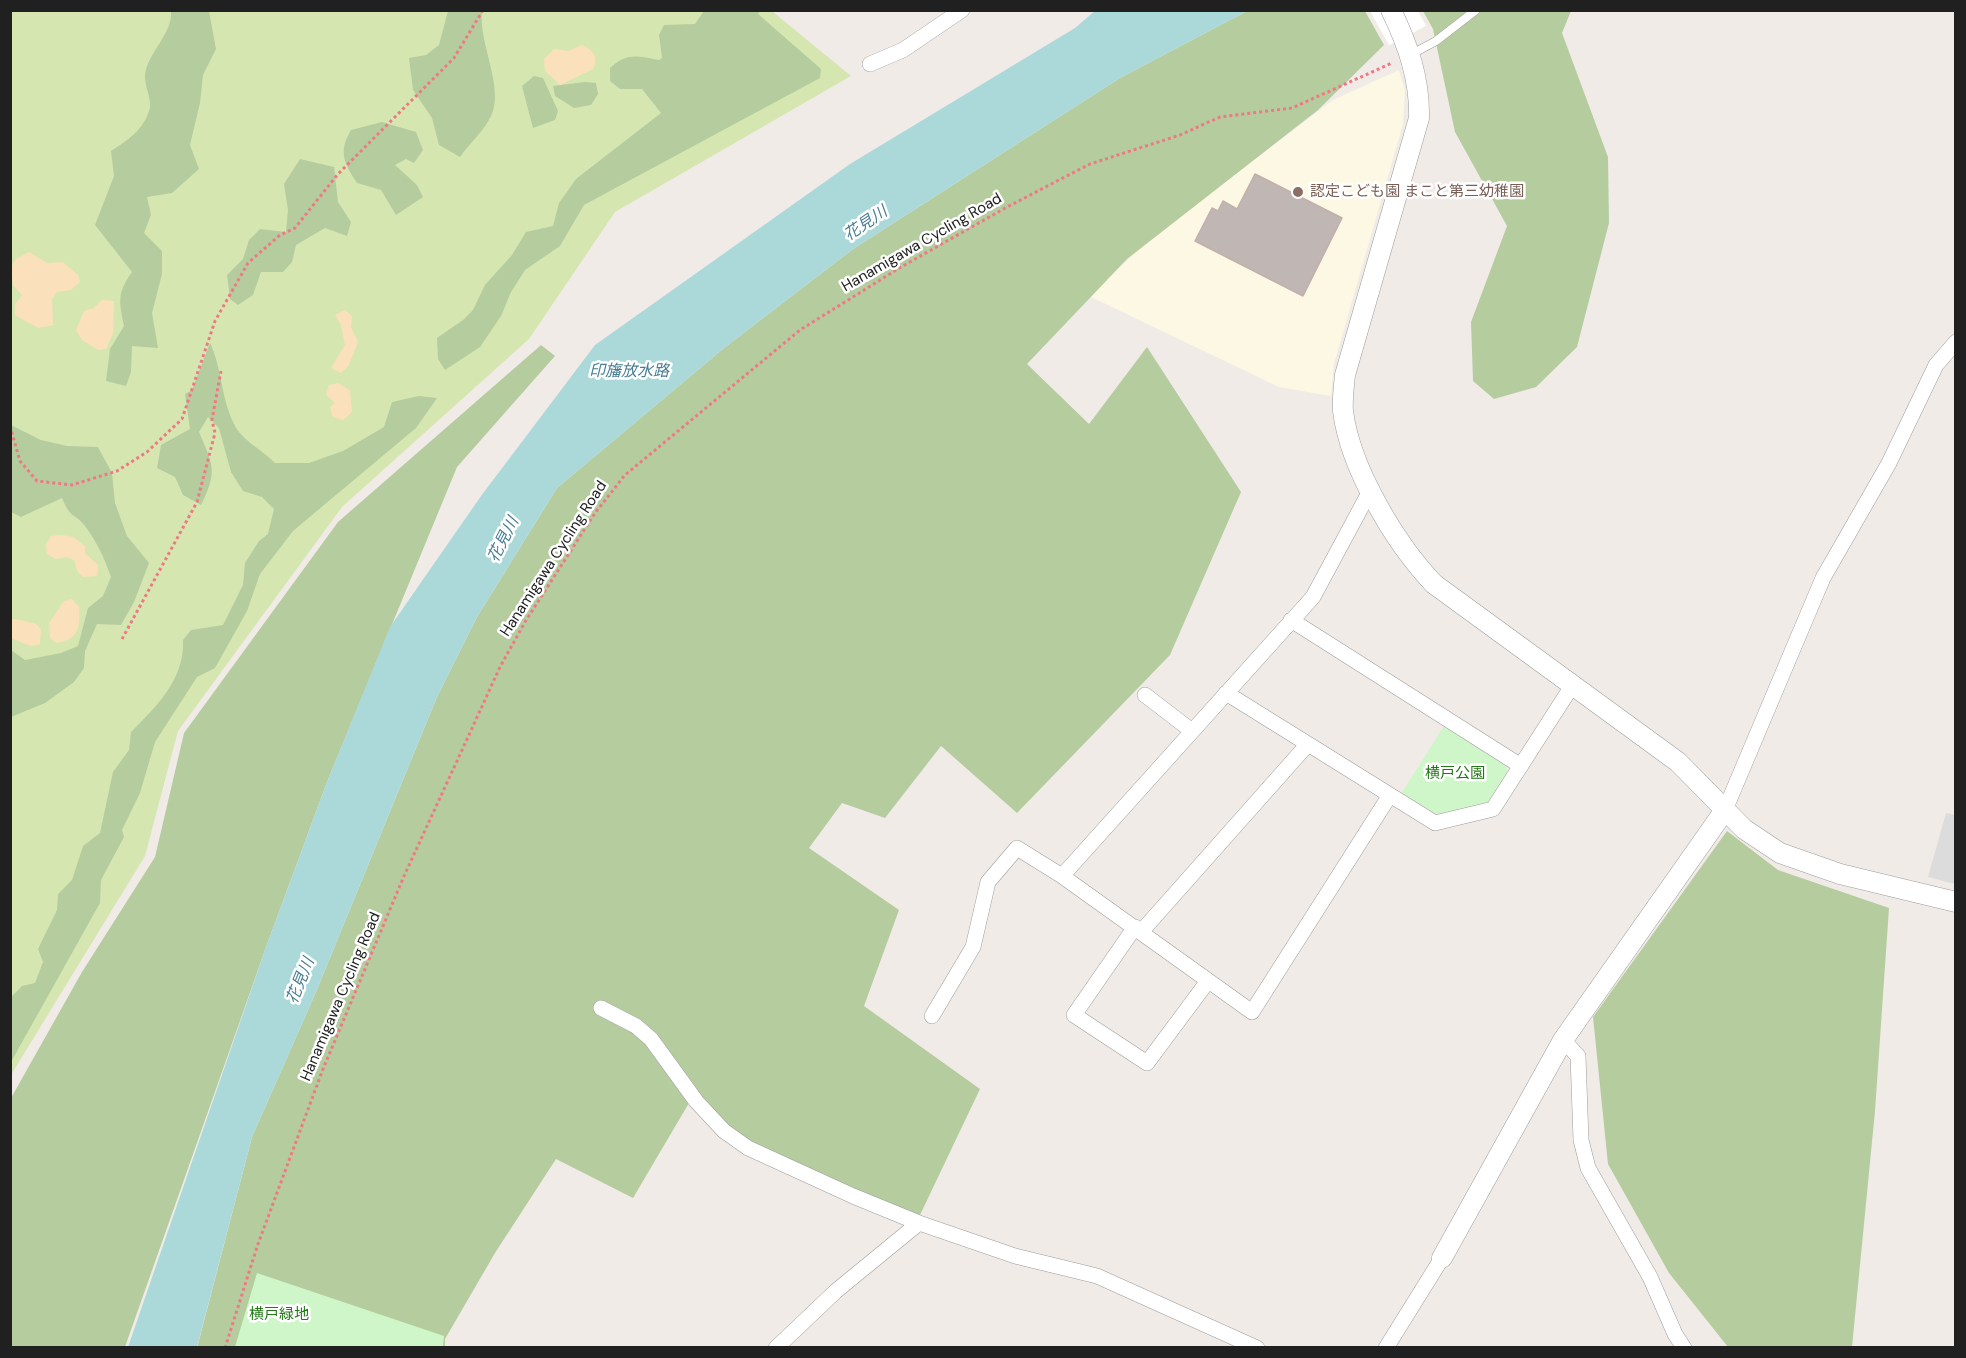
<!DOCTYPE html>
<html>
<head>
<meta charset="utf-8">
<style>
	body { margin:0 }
	#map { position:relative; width:1966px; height:1358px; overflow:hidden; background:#f0ebe7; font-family:"DM Sans",sans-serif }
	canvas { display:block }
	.frame { position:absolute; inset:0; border:12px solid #202020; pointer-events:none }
</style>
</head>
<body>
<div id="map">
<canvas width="1966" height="1358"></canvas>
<div class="frame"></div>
</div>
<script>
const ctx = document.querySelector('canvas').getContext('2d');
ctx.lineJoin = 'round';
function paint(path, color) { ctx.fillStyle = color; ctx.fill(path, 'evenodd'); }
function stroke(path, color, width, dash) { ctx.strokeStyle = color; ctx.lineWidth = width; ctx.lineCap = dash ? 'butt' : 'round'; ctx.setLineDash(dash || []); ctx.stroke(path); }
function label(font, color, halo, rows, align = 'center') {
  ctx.font = font + ' "DM Sans","Noto Sans JP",sans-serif'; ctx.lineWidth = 5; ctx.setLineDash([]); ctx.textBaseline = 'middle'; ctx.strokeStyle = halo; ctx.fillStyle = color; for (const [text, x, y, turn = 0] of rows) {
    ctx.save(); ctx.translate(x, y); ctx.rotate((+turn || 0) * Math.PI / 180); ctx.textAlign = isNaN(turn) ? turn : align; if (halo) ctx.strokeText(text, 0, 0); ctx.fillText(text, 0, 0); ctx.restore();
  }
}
paint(new Path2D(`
	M1399,70L1405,91L1403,124L1334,364L1331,396L1279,387L1089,296L1150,239L1333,100Z`), '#fdf8e3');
paint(new Path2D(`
	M11,11H772L851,76L615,212L529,339L342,507L178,731L145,856L11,1075Z`), '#d6e6b1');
paint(new Path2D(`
	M171,11H209L216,49L203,75L200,103L190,145L199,169L172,193L147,197L151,215L144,233L162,251V274L152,313L158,348L132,346L131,372L126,386L106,381L110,349L124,326C119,301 117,293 132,272L95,225L114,176L111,151C127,141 146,128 150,107C151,97 144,85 145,74C149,51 173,33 171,11Z
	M448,11H482C478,42 505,89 491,116C484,131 469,144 460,157L439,145L432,118L413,90L409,58L426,55L439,45Z
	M704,11H760L758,14L821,69L820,78L584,205L560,246L525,270L511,292L501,316L480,347L445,370L438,359L437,338L463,320L473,310L485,285L512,255L526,232L553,226L559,203L576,179L661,113L642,89H620L610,81V68C627,52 638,56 659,60L662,58L659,35L664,25L695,24Z
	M1247,11H1365L1384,45L1318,110L1127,259L1027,364L1089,424L1147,347L1241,492L1170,655L1017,813L941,746L885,818L842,803L809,848L899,910L864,1006L980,1089L920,1215L780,1166L689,1103L633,1198L556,1159L495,1253L445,1339V1347L197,1348L252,1137L316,992L437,697L477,617L557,488L724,348L853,249L1120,78Z
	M1423,11H1571L1562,33L1608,157L1609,223L1577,347L1536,387L1494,399L1473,381L1471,322L1507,226L1455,132L1433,29Z
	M534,76L543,78L558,111L555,120L533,128L522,86Z
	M585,82L596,83L598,94L591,105L574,108L555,96L553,86Z
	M382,122L416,132L423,150L414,163L406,159L395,165L417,185L423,197L396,215L381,190L357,183C344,163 338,152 351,130Z
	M300,159L334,167L338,202L351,222L347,236L325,228L296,245L292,262L283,272H261L253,295L238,305L230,299L227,275L243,259L249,240L260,229L286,232L288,210L284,184Z
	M210,343C222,368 221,398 234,424C242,441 262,449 275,463H309L343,451L384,427L392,402L419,396L437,398L416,428L293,531L260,574L247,611L215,668L197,677L155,742L140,793L122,830L124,837L101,880L100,903L11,1062V997L22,986L35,983L43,962L38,949L57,910L58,894L72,880L83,846L100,833L113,772L129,750L131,732C156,707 185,679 183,640L191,630L223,625L243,585L245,563L259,541L268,534L274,509L262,497L243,491L231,472L219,428L208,417L199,432C213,465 218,471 201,505L183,495L175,477L157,468L161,445L190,429L185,394L192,390Z
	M541,345L555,356L457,467L327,782L265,950L125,1347L11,1348V1098L82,972L155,857L184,733L338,522Z
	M11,425L41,440L67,446L98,447L112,473L115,503L127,536L149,563L134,602L121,625L97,624L85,651L84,668L74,682L45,703L11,717V650L25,660L61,653L78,646L88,608L103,596L111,577C104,557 97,542 85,526C74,512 71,520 62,498L21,517L11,512Z
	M1727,831L1778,870L1889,908L1875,1111L1852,1347H1728L1669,1273L1608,1164L1593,1017Z`), '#b5cc9f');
paint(new Path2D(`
	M582,45C593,51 599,56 593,69L560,85L545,71L544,59L554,49L568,51Z
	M29,252L47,263L63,262L78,275L80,282L71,290L57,292L52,299L53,325L38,328L15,315V304L22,295L13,285L11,267L16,259Z
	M102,300L114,301L113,333L106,349L98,350L82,340L76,330L84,311L94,308Z
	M345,310L352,316L351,327L358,342L349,365L341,373L331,368L345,345L341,325L335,315Z
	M338,383L350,390L352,412L343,420L333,417L330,407L335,403L326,395L329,385Z
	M62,535L73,537L85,546V553L98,565L97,576L83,577L77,571L75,561L67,557L56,559L47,554L46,544L51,536Z
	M72,599L79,607C80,627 80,639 56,643L50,638L49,623L64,601Z
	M16,619L36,624L41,629L40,644L31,646L11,638V620Z`), '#fae1bb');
paint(new Path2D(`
	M1444,726L1506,764L1508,775L1493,802L1435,815L1401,794Z
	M257,1273L444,1336L443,1347H235Z`), '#cef6c8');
paint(new Path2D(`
	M1946,813L1955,815V884L1928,877Z`), '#dcdcdc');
paint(new Path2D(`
	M1096,10L1247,11L1120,78L853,249L724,348L557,488L477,617L437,697L316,992L252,1137L197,1347H128L265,950L327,782L390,627L481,496L595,345L850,164L1075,28Z`), '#abd9da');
paint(new Path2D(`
	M1370,11H1418L1426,26L1389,45Z`), '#fff');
const building = new Path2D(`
	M1255,174L1342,218L1303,296L1195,241L1212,208L1218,211L1223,201L1237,209Z`);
paint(building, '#c0b6b4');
stroke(building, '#c1b0ab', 1.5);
const service = new Path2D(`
	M1410,55L1436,41L1476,10`);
const minor = new Path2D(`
	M870,64L903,50L962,10
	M1291,620L1521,766
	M1226,693L1435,823L1493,809L1572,686
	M1145,695L1192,731
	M1725,810L1823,578L1889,463L1936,365L1956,342
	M1062,876L1313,597L1370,491
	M1135,927L1074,1015L1147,1063L1208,981
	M1141,932L1308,744
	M601,1008L636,1026L651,1039L696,1101L724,1131L748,1148L853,1196L919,1223L1015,1256L1097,1276L1257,1348
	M932,1016L973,947L988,882L1017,848L1062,876L1252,1012L1390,795
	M1563,1040L1578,1056L1581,1140L1588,1168L1650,1277L1675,1334L1684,1348
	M776,1348L836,1291L919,1223
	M1386,1348L1442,1258`);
const tertiary = new Path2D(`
	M1391,10C1408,45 1420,79 1419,118L1345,375C1344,386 1342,400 1343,411C1350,468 1395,543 1434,584L1678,762L1744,829L1780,853L1840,874L1956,902
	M1442,1258L1563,1040L1725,810`);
stroke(service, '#9d9d9d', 9);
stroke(minor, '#9d9d9d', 16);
stroke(tertiary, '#9d9d9d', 21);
stroke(new Path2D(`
	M10,426L20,461L37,481L72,485L117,471L147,452L182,419L215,321L248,263L280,235L295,228L338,174L454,58L483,10
	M122,639L197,502L215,433L212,420L221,371
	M225,1348L258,1244L323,1069L404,876L463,748L500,667L525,622L595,513L625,475L800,330L901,267L1007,207L1090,164L1180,135L1220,117L1292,108L1392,63`), '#f07884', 3, [3, 3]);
stroke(service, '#fff', 8);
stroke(minor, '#fff', 15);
stroke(tertiary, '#fff', 20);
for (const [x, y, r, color] of [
	[1298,192,6,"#8d6e63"]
]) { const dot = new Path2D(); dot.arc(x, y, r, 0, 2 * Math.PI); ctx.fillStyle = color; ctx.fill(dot); stroke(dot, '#fff', 2); }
label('15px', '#785e54', '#fff', [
	["認定こども園 まこと第三幼稚園",1310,192]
], 'left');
label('15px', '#202020', '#fff', [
	["Hanamigawa Cycling Road",922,243,-30],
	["Hanamigawa Cycling Road",554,559,-57],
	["Hanamigawa Cycling Road",341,997,-67]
]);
label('15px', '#207814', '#fff', [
	["横戸公園",1455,774],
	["横戸緑地",279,1315]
]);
label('italic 16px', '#487d93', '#fff', [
	["花見川",866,224,-34],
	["印旛放水路",629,372],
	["花見川",504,540,-63],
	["花見川",301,981,-68]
]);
</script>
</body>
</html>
